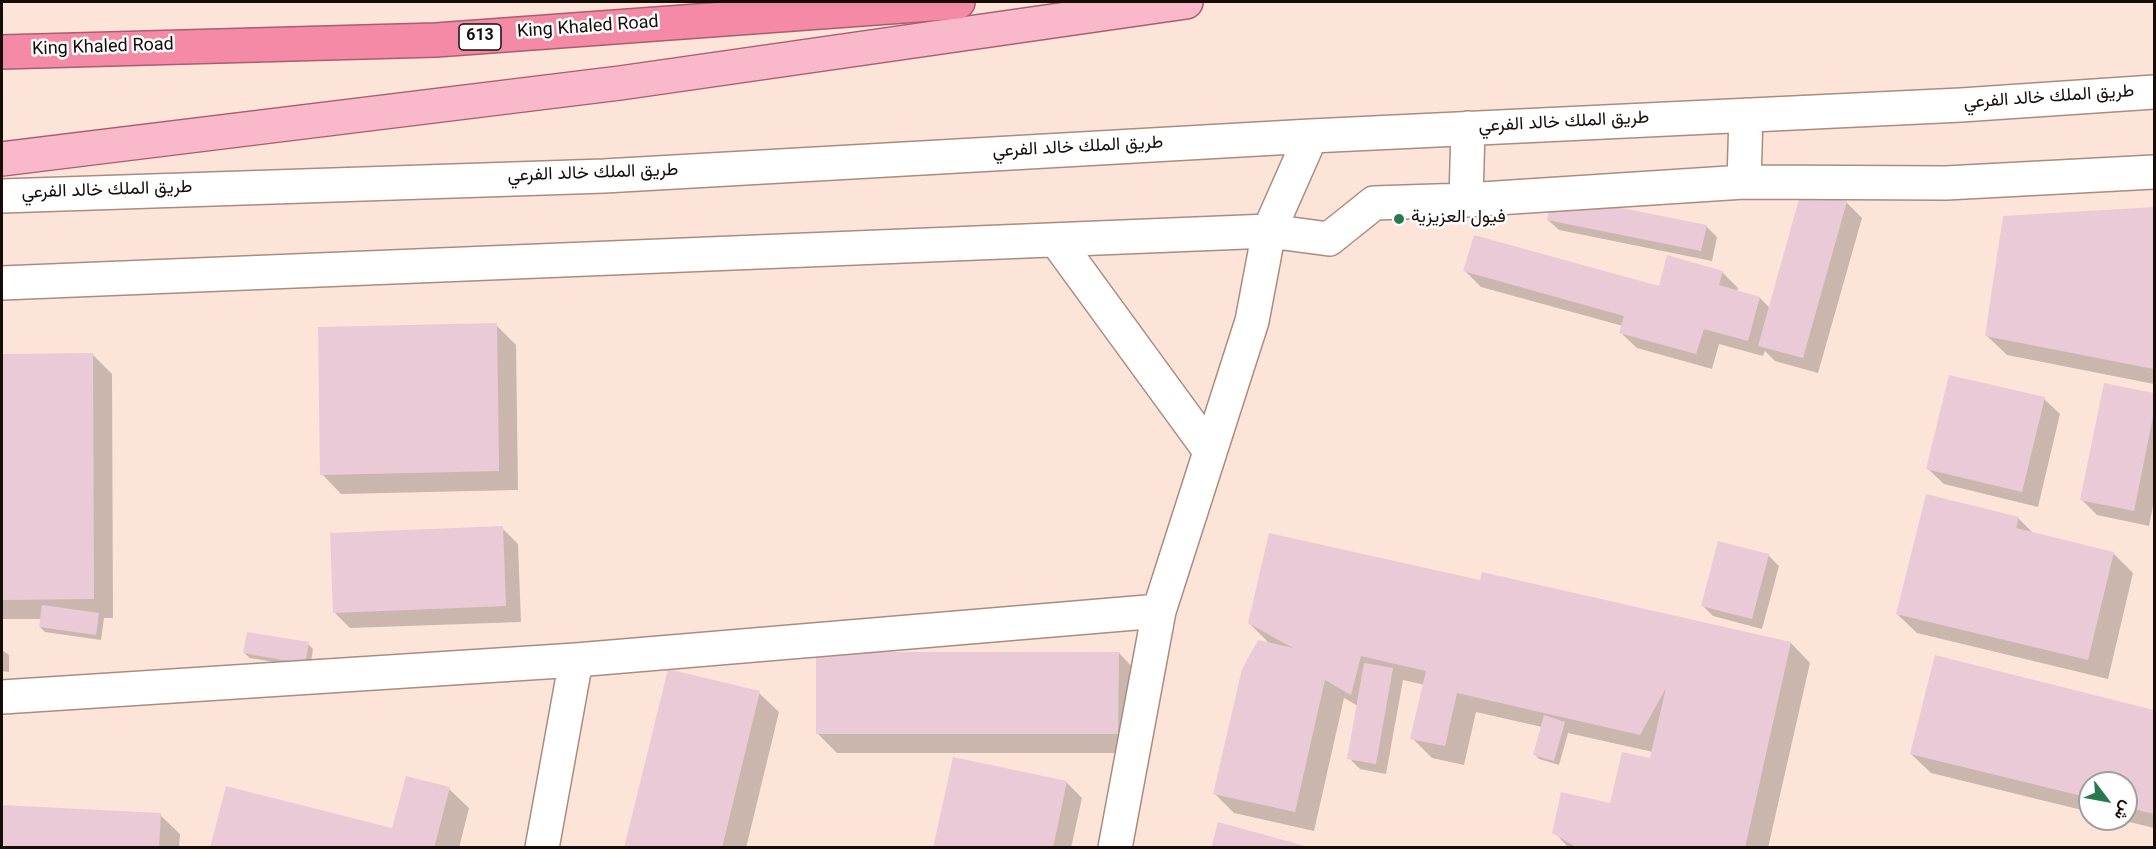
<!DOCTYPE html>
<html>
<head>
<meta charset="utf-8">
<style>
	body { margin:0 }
	#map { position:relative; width:2156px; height:849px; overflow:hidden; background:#fde4d9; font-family:Georgia,Vazirmatn,serif }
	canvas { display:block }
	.frame { position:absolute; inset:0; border:3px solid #160c08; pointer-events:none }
	.north { position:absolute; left:2078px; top:771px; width:60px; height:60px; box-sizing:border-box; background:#fff; border:2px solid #a29e9c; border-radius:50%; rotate:122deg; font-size:16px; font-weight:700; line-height:24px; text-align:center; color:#160c08 }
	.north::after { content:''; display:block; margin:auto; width:21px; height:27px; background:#287a4c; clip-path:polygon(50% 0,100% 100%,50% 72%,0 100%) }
</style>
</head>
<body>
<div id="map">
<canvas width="2156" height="849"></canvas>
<div class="frame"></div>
<div class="north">ش</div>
</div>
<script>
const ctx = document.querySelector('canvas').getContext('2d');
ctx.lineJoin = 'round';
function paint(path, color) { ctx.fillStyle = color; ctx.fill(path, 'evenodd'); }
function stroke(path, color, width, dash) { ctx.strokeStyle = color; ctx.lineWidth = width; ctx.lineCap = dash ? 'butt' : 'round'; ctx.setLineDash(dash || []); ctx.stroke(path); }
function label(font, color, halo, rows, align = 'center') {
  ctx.font = font + ' Georgia,Vazirmatn,serif'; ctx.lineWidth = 5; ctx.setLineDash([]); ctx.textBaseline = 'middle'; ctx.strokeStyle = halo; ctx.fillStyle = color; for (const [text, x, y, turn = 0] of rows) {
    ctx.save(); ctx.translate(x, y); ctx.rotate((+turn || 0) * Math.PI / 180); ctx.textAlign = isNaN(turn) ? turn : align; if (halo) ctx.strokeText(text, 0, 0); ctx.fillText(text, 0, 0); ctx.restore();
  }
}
paint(new Path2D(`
	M1846,202L1862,218L1818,373L1775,361L1765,351L1763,356L1719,344L1712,369L1637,348L1621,333L1623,326L1481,287L1465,271L1660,288L1722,272L1738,288L1737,292L1760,298L1770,308Z
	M2154,209V384L2007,355L1987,336L2005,217Z
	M1548,220L1706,226L1717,237L1712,261L1559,230Z
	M496,325L516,345L518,490L341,494L322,474Z
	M92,354L112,374L113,618H104L101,640L45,632L40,627L41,619H2V355Z
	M2105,385L2154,395V501L2149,526L2097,515L2081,499Z
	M2044,399L2060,414L2038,507L1944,484L1928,469Z
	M2018,518L2035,535L2114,554L2133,573L2108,679L1917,633L1897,614Z
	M502,528L518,544L521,622L350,628L335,613Z
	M1768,555L1779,566L1762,629L1713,616L1702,605Z
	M1481,582L1791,643L1810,663L1768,848H1569L1554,832L1611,805L1651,760L1653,752L1568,733L1559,765L1539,759L1534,754L1542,727L1476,712L1464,765L1432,758L1412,738L1425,685L1403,680L1386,774L1360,769L1349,758L1358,706L1344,698L1314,831L1234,813L1215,794L1271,645L1249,623Z
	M308,644L313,649L310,668L250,658L244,653Z
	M2,650L9,655V672L2,671Z
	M1119,653L1138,673L1137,753H837L817,733Z
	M1936,657L2154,711V828L2117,819H2126V783H2090V812L1931,773L1911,754Z
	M759,693L779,712L746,848H626Z
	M1066,782L1082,798L1071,848H935Z
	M449,789L469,808L459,848H212L394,830Z
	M2,807L160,815L180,834L179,848H2Z`), '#0003');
paint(new Path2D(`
	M1802,188L1847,201L1803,358L1758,346Z
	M1552,194L1707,225L1701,251L1547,220Z
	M2154,207V369L1985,336L2003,216Z
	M1474,235L1659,286L1667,255L1723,271L1719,285L1760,297L1748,341L1704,329L1696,354L1619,333L1624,316L1463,271Z
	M497,323L499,471L320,475L318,327Z
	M93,353L94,599L2,600V354Z
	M1949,375L2045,397L2022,492L1926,469Z
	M2104,383L2154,393V412L2134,511L2080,500Z
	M1926,494L2019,517L2016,528L2114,552L2088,660L1896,614Z
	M503,526L506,606L333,613L330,533Z
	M1269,533L1480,580L1482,572L1791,642L1745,848H1578L1552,833L1561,792L1610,803L1622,752L1650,758L1666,688L1640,735L1457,693L1445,746L1410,739L1426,671L1361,656L1351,695L1325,680L1295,812L1213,794L1242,669L1258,640L1293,648L1248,623Z
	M1718,541L1769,554L1752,619L1701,606Z
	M42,605L99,613L96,635L39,627Z
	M247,632L309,642L305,664L243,653Z
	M816,652H1119L1118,734H816Z
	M1935,655L2154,710V814L2126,807V783H2090V798L1910,754Z
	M1364,663L1393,668L1376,764L1347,759Z
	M668,669L760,691L722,848H624Z
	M1544,715L1565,722L1554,761L1533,755Z
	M953,757L1067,781L1053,848H933Z
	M406,776L450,787L434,848H210L226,786L392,828Z
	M2,805L161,813L159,848H2Z
	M1218,822L1309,847V848H1211Z`), '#ebcad7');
const minor = new Path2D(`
	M1746,115L1744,182L1946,183L2154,172
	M1468,128L1466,200L1744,182
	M1311,136L1269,231L1329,239L1374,203L1466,200
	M2,196L604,176L1311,136L1961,105L2154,92
	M1056,240L1210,451
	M2,283L1269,231L1252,321L1159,611L1115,848
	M2,697L576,660L1159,611
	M542,848L576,660`);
const major = new Path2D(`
	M2,159L620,83L1186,2`);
const highway = new Path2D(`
	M2,52L436,40L958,2`);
stroke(minor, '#a98c7f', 36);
stroke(major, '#a75e6f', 36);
stroke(highway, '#a75e6f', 36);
stroke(minor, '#fff', 33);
stroke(major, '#f9b9ca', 33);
stroke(highway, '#f58aa6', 33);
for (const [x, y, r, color] of [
	[1399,219,6,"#287a4c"]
]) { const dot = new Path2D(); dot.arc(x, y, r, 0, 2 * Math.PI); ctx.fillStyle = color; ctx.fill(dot); stroke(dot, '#fff', 2); }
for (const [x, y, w] of [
	[480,37,42]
]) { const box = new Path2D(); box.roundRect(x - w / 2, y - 13, w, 26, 4.5); ctx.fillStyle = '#fff'; ctx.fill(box); stroke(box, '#160c08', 1.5); }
label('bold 16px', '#160c08', null, [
	["613",480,37]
]);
label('18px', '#160c08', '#fff', [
	["King Khaled Road",588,29,-4],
	["King Khaled Road",103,49,-2],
	["طريق الملك خالد الفرعي",2049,99,-4],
	["طريق الملك خالد الفرعي",1564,124,-3],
	["طريق الملك خالد الفرعي",1078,149,-3],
	["طريق الملك خالد الفرعي",593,175,-2],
	["طريق الملك خالد الفرعي",107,192,-2]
]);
label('18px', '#160c08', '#fff', [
	["فيول العزيزية",1411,219]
], 'left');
</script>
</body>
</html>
